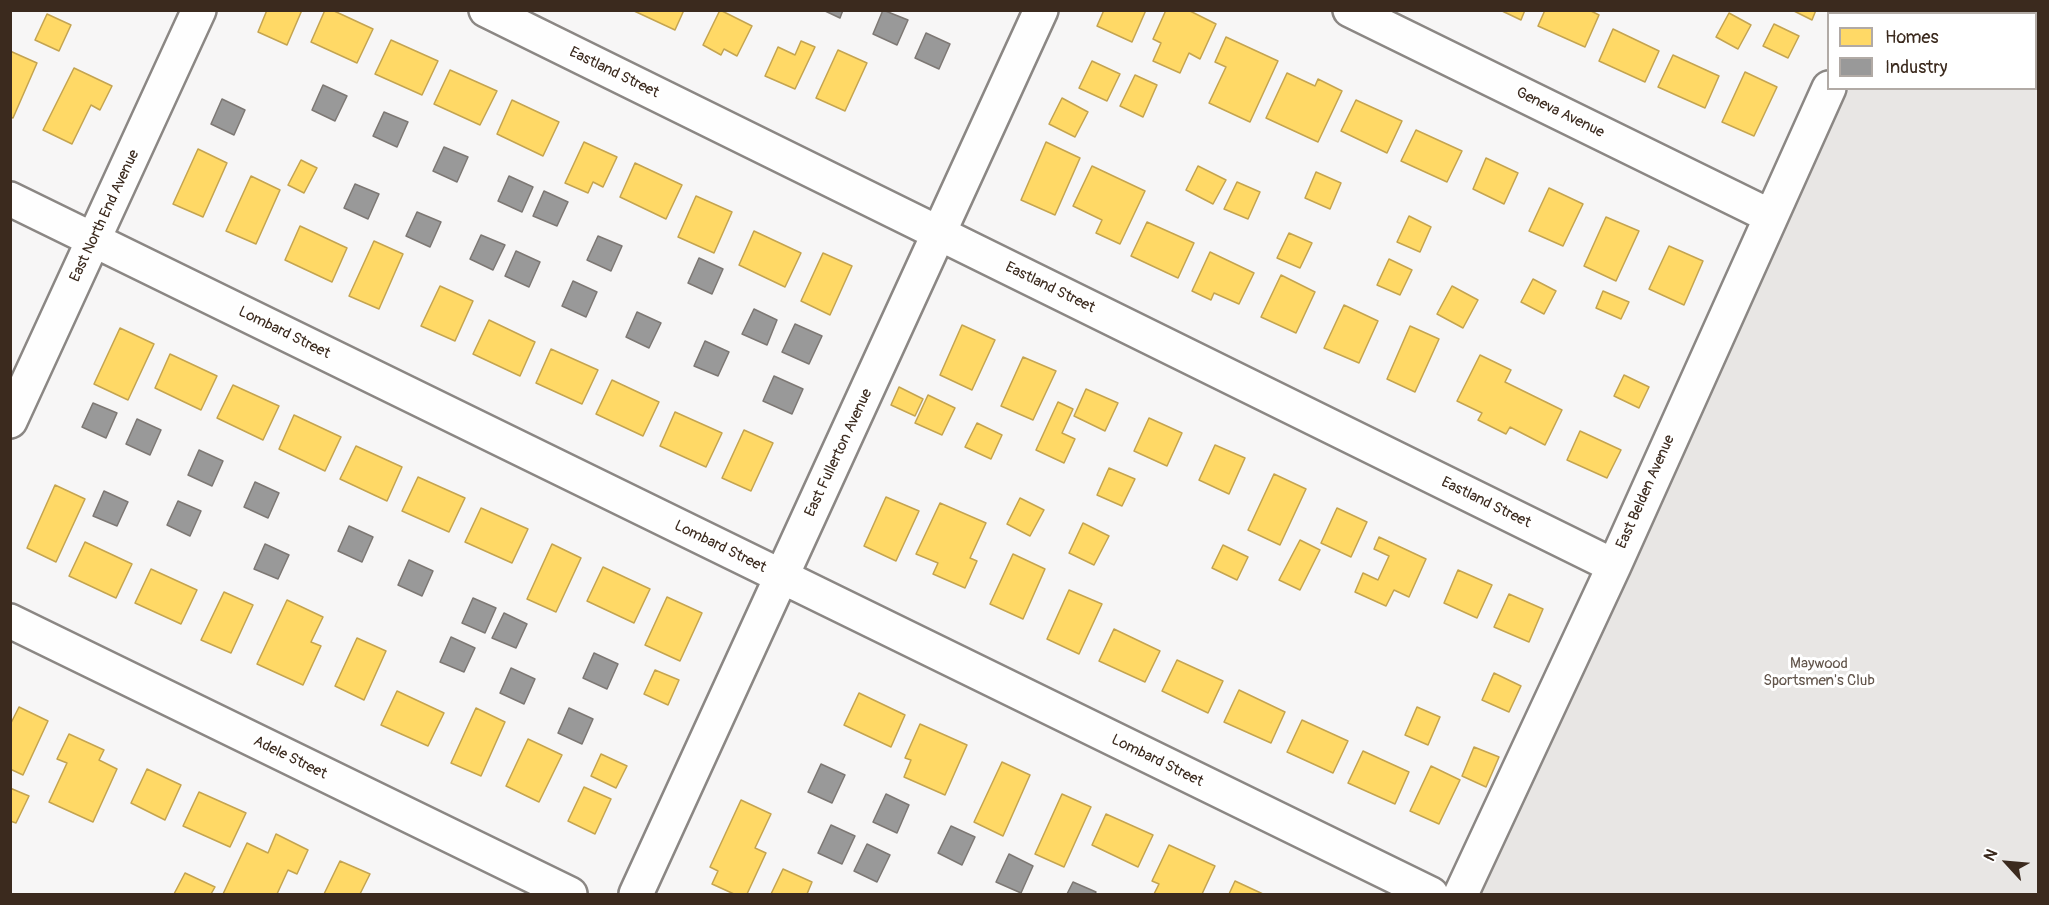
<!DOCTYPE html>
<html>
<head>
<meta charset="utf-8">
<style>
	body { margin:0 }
	#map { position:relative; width:2049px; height:905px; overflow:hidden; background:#f7f6f6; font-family:Pangolin,sans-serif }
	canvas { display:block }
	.frame { position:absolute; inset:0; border:12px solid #3b2a1e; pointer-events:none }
	.legend { position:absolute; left:1827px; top:12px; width:210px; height:78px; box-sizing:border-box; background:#fff; border:2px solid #b1aaa5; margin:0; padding:8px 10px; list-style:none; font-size:18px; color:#3b2a1e }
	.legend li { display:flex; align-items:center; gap:12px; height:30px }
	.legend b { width:30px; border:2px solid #b1aaa5 }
	.north { position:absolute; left:1977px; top:833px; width:60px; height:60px; -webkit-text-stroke:4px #fff; paint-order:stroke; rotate:296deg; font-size:16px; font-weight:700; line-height:24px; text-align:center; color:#3b2a1e }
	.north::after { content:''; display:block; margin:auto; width:21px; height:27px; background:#3b2a1e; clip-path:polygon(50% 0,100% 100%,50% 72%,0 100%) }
</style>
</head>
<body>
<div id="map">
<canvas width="2049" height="905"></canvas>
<div class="frame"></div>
<ul class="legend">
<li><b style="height:16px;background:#ffd966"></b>Homes</li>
<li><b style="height:16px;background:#999"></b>Industry</li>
</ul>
<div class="north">N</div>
</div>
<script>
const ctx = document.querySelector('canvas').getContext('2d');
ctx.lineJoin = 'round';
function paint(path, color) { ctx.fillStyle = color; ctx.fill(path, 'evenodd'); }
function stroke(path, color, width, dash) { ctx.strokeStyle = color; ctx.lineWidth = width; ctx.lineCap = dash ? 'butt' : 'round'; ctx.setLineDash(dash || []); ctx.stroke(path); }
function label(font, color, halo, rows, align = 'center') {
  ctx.font = font + ' Pangolin,sans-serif'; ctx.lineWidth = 6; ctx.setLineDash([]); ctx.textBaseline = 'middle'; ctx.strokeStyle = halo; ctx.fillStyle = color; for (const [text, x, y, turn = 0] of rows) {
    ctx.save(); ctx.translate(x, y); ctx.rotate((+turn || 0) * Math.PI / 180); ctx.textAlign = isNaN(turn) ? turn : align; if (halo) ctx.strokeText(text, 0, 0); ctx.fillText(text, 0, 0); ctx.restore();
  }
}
paint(new Path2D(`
	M1885,11H2038V894H1474L1849,89L2036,88V14L1883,13Z`), '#e8e6e4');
const homes = new Path2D(`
	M267,10H302L287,45L258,32Z
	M325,10H332L373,29L357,63L311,42Z
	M632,10H684L675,30Z
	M720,10L752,26L737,56L724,49L721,55L703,45Z
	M1104,10H1146L1132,42L1097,26Z
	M1166,10H1188L1216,24L1200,59L1189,53L1180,73L1153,61L1161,43L1153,39Z
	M1500,10H1525L1521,20Z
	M1545,10H1589L1599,15L1585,47L1538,26Z
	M1792,10H1816L1812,20Z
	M1729,13L1751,25L1738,49L1716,37Z
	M47,14L71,25L59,51L35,40Z
	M1774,24L1799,36L1788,58L1763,46Z
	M1613,29L1659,51L1645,82L1599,61Z
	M1226,37L1278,61L1250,122L1209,103L1226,67L1215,62Z
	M391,40L438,61L422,95L375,74Z
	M801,41L815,47L795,89L765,76L778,47L795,55Z
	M838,50L867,63L845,111L816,98Z
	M10,51L37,63L13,118L10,117Z
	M1673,55L1719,76L1705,108L1658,87Z
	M1092,61L1120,74L1107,101L1079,88Z
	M74,68L112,86L100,110L91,105L72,144L43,130Z
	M450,70L497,91L480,125L434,104Z
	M1745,72L1777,87L1754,136L1722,122Z
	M1287,73L1315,86L1318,79L1342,91L1318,142L1266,118Z
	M1135,75L1157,85L1143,117L1120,106Z
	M1062,98L1088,112L1075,137L1049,124Z
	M512,100L559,122L543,156L497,134Z
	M1356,100L1402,121L1387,153L1341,131Z
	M1416,130L1462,151L1447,182L1401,161Z
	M584,142L617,157L603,187L593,182L588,193L565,183Z
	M1046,142L1080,158L1055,215L1021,200Z
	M198,149L227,163L203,217L173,204Z
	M1486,158L1518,173L1504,204L1473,189Z
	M301,160L317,168L304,193L288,185Z
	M635,163L682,185L666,219L620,197Z
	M1092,166L1145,191L1120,244L1096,233L1102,220L1073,206Z
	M1198,166L1226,180L1213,204L1186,190Z
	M1316,172L1341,183L1330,209L1305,198Z
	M251,176L280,190L256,244L226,231Z
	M1237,182L1260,192L1248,219L1224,209Z
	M1549,188L1583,204L1563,246L1529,231Z
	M696,196L732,212L714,253L678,237Z
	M1409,216L1431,227L1420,252L1397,242Z
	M1606,217L1639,231L1616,281L1584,266Z
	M1147,222L1194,243L1178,278L1131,256Z
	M300,226L347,248L332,282L285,260Z
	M754,231L801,253L785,287L739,265Z
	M1289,233L1312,243L1300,268L1277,258Z
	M374,241L403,254L379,309L349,296Z
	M1669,246L1703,261L1684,305L1649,289Z
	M1210,252L1254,273L1239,304L1214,293L1211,300L1192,291Z
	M823,253L852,266L830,315L801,301Z
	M1389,259L1412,270L1400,295L1377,285Z
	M1281,275L1315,292L1296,333L1261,317Z
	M1533,279L1556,291L1544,314L1521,302Z
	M440,286L473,301L455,341L421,326Z
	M1452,286L1478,300L1463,328L1437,314Z
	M1603,291L1629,302L1621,319L1596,308Z
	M1344,305L1378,321L1359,363L1324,348Z
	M489,320L535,342L520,376L473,354Z
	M962,325L995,340L972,390L940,375Z
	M1410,326L1439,339L1415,392L1387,379Z
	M120,328L154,344L128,400L94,384Z
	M551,349L598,370L582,404L536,383Z
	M170,354L217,376L201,410L155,388Z
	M1480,355L1511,370L1505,382L1562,410L1545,445L1510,427L1506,434L1478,420L1482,413L1457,401Z
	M1023,357L1056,371L1033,420L1001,406Z
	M1624,375L1649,387L1639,408L1614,396Z
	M612,380L659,402L643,436L596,414Z
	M233,385L279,406L263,440L217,418Z
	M899,387L923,399L915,416L891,405Z
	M1086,389L1118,403L1105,431L1074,416Z
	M928,395L955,408L942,435L915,423Z
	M1058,402L1073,409L1062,433L1075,439L1064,463L1036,450Z
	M675,412L722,433L706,467L660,446Z
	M294,415L341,437L325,471L279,449Z
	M1149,418L1182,433L1167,466L1134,451Z
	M977,423L1002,435L991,459L965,447Z
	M744,430L773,443L751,491L722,478Z
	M1580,431L1621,450L1607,478L1567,460Z
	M1215,445L1245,458L1229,494L1199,480Z
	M356,446L402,467L387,501L340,479Z
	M1109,468L1135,479L1122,506L1097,495Z
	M1274,474L1306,489L1280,545L1248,530Z
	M418,477L465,498L449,532L402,511Z
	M55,485L85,499L56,562L27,548Z
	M886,497L919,511L896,561L864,546Z
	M1020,498L1044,510L1030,536L1007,524Z
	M940,503L986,523L970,558L977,561L965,588L933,574L938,563L916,554Z
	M481,508L528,529L512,563L465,542Z
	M1337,508L1367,522L1351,557L1321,543Z
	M1083,523L1109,536L1094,565L1069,553Z
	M1379,537L1426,559L1409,597L1394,590L1386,606L1355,592L1363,573L1378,580L1389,556L1374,549Z
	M1300,540L1320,550L1300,590L1279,580Z
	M85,542L132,564L116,598L69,576Z
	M552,544L581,558L556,612L527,599Z
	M1223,545L1248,557L1237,580L1212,568Z
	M1013,554L1045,569L1023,619L990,604Z
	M603,567L650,589L634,623L587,601Z
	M151,569L197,590L181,624L135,603Z
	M1458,570L1492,585L1477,618L1444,603Z
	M1069,590L1102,604L1079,654L1047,639Z
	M224,592L253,605L231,653L201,640Z
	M1509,594L1543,609L1529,642L1494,627Z
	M667,597L702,613L680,661L645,645Z
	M287,600L323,617L311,642L321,646L303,685L257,664Z
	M1114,629L1160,651L1145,682L1099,661Z
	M357,638L386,651L364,700L335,686Z
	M1177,660L1223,681L1208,713L1162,691Z
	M655,670L679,680L668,705L644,694Z
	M1494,673L1521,686L1509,712L1482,700Z
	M1239,690L1285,712L1271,743L1224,722Z
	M397,691L444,713L428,746L381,725Z
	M859,693L905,715L891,747L844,725Z
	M19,707L48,721L23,775L10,769V725Z
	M1417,707L1440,717L1428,745L1405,735Z
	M476,708L505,722L481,776L451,763Z
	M1302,720L1348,741L1333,773L1287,752Z
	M920,724L967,745L945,795L904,777L911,760L905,758Z
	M69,734L104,750L99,760L117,769L93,822L49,802L67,763L57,759Z
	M528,739L562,755L539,802L506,786Z
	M1474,747L1499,757L1486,787L1462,776Z
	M1363,751L1409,772L1395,804L1348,783Z
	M601,754L627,766L616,788L591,776Z
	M1002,762L1030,775L1003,836L974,822Z
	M1431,766L1460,780L1439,824L1410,811Z
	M147,769L181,785L165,820L131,803Z
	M584,787L611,799L595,834L568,821Z
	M10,788L29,796L16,823L10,821Z
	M199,792L246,813L230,847L183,826Z
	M1062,794L1091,807L1064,867L1035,854Z
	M741,800L771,814L755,848L766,853L747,894H734L712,884L718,871L710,867Z
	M1106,814L1153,835L1138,867L1092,845Z
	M276,834L308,850L297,874L288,870L277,894H223L247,843L268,853Z
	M1169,845L1215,866L1202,894H1154L1159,884L1152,881Z
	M340,861L370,874L360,894H324Z
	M783,869L812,882L807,894H771Z
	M185,873L215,887L211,894H174Z
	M1235,881L1263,894H1229Z`);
paint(homes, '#ffd966');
stroke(homes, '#c4a450', 1.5);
const industry = new Path2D(`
	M823,10H843L840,18Z
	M883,10L908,20L897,45L873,34Z
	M926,33L950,44L939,69L915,58Z
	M323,85L347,96L335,121L312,110Z
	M222,99L245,110L234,135L211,124Z
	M384,112L408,122L397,147L373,136Z
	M444,147L468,157L457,182L433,171Z
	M509,176L533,187L522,212L498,201Z
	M355,184L379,194L368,219L344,208Z
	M544,191L568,202L557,226L533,216Z
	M417,212L441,222L430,247L406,236Z
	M481,235L505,245L493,270L470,259Z
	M598,236L622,246L611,271L587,260Z
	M516,251L540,262L529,287L505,276Z
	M699,258L723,269L712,294L688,283Z
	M573,281L597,292L586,317L562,306Z
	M754,309L777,320L767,345L742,334Z
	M637,312L661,323L649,348L626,337Z
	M795,324L822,336L809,364L782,352Z
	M705,341L729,352L718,376L694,366Z
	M774,376L803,389L792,414L763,401Z
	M93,403L117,413L106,438L82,427Z
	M137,419L161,430L150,455L126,444Z
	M199,450L223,461L212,486L188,475Z
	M255,482L279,493L268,518L244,507Z
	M104,491L128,502L117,526L93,516Z
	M178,501L201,511L190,536L167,525Z
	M349,526L373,537L362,562L338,551Z
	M265,544L289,555L278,579L254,569Z
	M409,560L433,571L422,596L398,585Z
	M473,598L496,608L485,633L462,623Z
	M504,613L527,624L516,648L492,638Z
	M451,637L475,648L464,672L440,662Z
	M594,653L618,664L607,689L583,678Z
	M511,668L535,679L524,704L500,693Z
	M569,708L593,719L582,744L558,733Z
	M821,764L845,775L832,803L808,792Z
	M886,794L909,805L897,833L873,822Z
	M831,825L855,836L842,864L818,853Z
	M951,826L975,837L962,865L938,853Z
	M867,844L890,855L877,882L854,871Z
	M1009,854L1033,866L1021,893L996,882Z
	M1073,882L1096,892L1095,894H1067Z`);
paint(industry, '#999');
stroke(industry, '#7d7874', 1.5);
const minor = new Path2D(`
	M486,10L1614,566
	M1350,10L1770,216
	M1863,14L1864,10
	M10,199L1431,894
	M10,421L199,10
	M10,621L570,894
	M636,894L1041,10
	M1461,894L1614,566L1829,88`);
stroke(minor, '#8b8784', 38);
stroke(minor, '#fefefe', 33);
label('15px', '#3b2a1e', '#fff', [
	["Eastland Street",614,73,26],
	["Geneva Avenue",1560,113,26],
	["East North End Avenue",105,216,-65],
	["Eastland Street",1050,288,26],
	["Lombard Street",284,333,26],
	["East Fullerton Avenue",839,453,-65],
	["East Belden Avenue",1646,492,-66],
	["Eastland Street",1486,503,26],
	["Lombard Street",720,547,26],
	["Adele Street",290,758,26],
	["Lombard Street",1157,761,26]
]);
label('15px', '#63564c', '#fff', [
	["Maywood",1819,664],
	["Sportsmen's Club",1819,681]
]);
</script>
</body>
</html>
